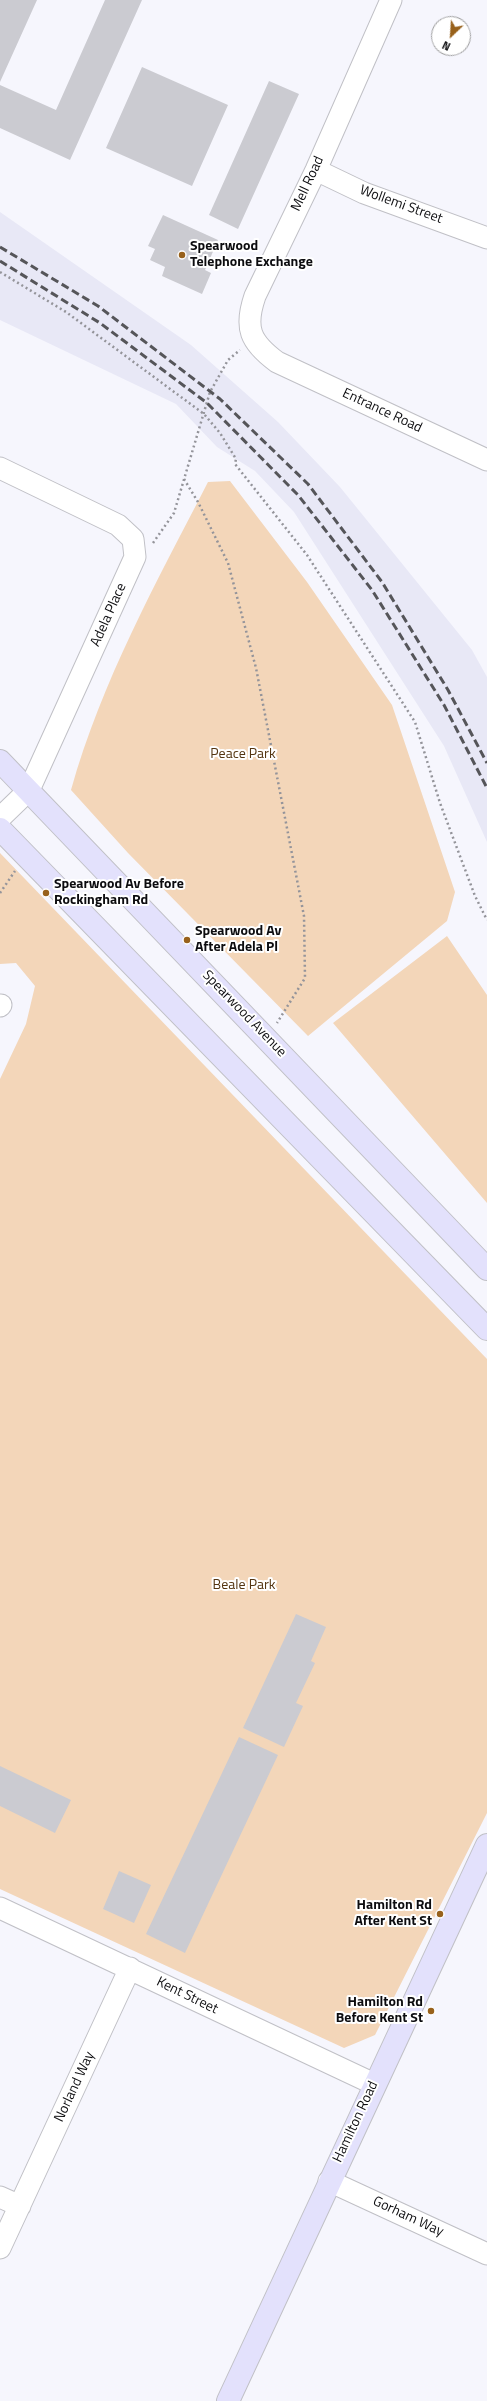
<!DOCTYPE html>
<html>
<head>
<meta charset="utf-8">
<style>
	body { margin:0 }
	#map { position:relative; width:487px; height:2401px; overflow:hidden; background:#f6f6fd; font-family:"Titillium Web",sans-serif }
	canvas { display:block }
	.north { position:absolute; left:431px; top:16px; width:40px; height:40px; box-sizing:border-box; background:#fff; border:1px solid #9e9e9f; border-radius:50%; rotate:205deg; font-size:11px; font-weight:700; line-height:16px; text-align:center; color:#0c0c0f }
	.north::after { content:''; display:block; margin:auto; width:14px; height:18px; background:#98611b; clip-path:polygon(50% 0,100% 100%,50% 72%,0 100%) }
</style>
</head>
<body>
<div id="map">
<canvas width="487" height="2401"></canvas>
<div class="north">N</div>
</div>
<script>
const ctx = document.querySelector('canvas').getContext('2d');
ctx.lineJoin = 'round';
function paint(path, color) { ctx.fillStyle = color; ctx.fill(path, 'evenodd'); }
function stroke(path, color, width, dash) { ctx.strokeStyle = color; ctx.lineWidth = width; ctx.lineCap = dash ? 'butt' : 'round'; ctx.setLineDash(dash || []); ctx.stroke(path); }
function label(font, color, halo, rows, align = 'center') {
  ctx.font = font + ' "Titillium Web",sans-serif'; ctx.lineWidth = 4; ctx.setLineDash([]); ctx.textBaseline = 'middle'; ctx.strokeStyle = halo; ctx.fillStyle = color; for (const [text, x, y, turn = 0] of rows) {
    ctx.save(); ctx.translate(x, y); ctx.rotate((+turn || 0) * Math.PI / 180); ctx.textAlign = isNaN(turn) ? turn : align; if (halo) ctx.strokeText(text, 0, 0); ctx.fillText(text, 0, 0); ctx.restore();
  }
}
paint(new Path2D(`
	M0,212L191,345L278,422L340,487L472,650L487,677V842L444,746L294,512L255,471L217,447L176,404L0,320Z`), '#e8e8f6');
paint(new Path2D(`
	M230,481L307,582L392,705L455,892L447,921L308,1036L128,853L71,790C102,680 156,583 208,482Z
	M0,853L487,1359V1813L375,2035L344,2048L0,1889V1079L26,1024L35,986L16,963L0,964Z
	M447,936L487,995V1203L333,1023Z`), '#f3d6b9');
paint(new Path2D(`
	M0,0H37L0,82Z
	M105,0H142L70,160L0,128V85L56,110Z
	M142,67L228,105L192,186L106,148Z
	M269,81L299,94L238,229L209,215Z
	M163,215L218,240L205,270L211,273L202,294L162,276L165,267L150,260L155,249L148,246Z
	M296,1614L326,1627L311,1661L315,1663L296,1703L303,1706L284,1747L243,1728Z
	M239,1737L278,1755L185,1953L146,1934Z
	M0,1766L71,1800L55,1833L0,1806Z
	M119,1871L151,1885L134,1923L103,1909Z`), '#cbcbd1');
const minor = new Path2D(`
	M391,0L316,170L255,296C244,328 250,342 277,362L487,460
	M316,170L364,193L487,238
	M0,468L118,525L133,539L135,557L29,790L0,818
	M0,1006L1,1005
	M0,1908L374,2084
	M329,2181L487,2254
	M0,2197L20,2206
	M0,2248L130,1968`);
const secondary = new Path2D(`
	M0,761L487,1269
	M0,829L487,1329
	M228,2401L487,1845`);
stroke(minor, '#c0c0c6', 23);
stroke(secondary, '#c0c0c6', 24);
stroke(new Path2D(`
	M0,272L66,312L204,414L220,433L236,459L235,464L307,555L415,722L440,803L475,896L487,920
	M184,479L198,502L228,563L256,668L304,916L305,978L277,1023
	M153,543L174,513L210,392L228,360L240,350
	M0,893L15,871`), '#94949a', 2.5, [2, 3]);
stroke(minor, '#fff', 21);
stroke(secondary, '#e3e1fc', 22);
stroke(new Path2D(`
	M0,247L98,306L220,399L308,484L382,582L448,690L487,763
	M0,261L100,323L207,403L298,495L372,590L444,705L487,788`), '#555559', 3, [8, 4]);
for (const [x, y, r, color] of [
	[182,255,4,"#98611b"],
	[46,893,4,"#98611b"],
	[187,940,4,"#98611b"],
	[440,1914,4,"#98611b"],
	[431,2011,4,"#98611b"]
]) { const dot = new Path2D(); dot.arc(x, y, r, 0, 2 * Math.PI); ctx.fillStyle = color; ctx.fill(dot); stroke(dot, '#fff', 1.5); }
label('14px', '#0c0c0f', '#fff', [
	["Mell Road",308,184,-65],
	["Wollemi Street",401,205,20],
	["Entrance Road",382,411,25],
	["Adela Place",109,615,-66],
	["Spearwood Avenue",244,1014,46],
	["Kent Street",187,1996,26],
	["Norland Way",75,2087,-65],
	["Hamilton Road",356,2122,-65],
	["Gorham Way",408,2217,25]
]);
label('bold 14px', '#0c0c0f', '#fff', [
	["Spearwood",190,247],
	["Telephone Exchange",190,263],
	["Spearwood Av Before",54,885],
	["Rockingham Rd",54,901],
	["Spearwood Av",195,932],
	["After Adela Pl",195,948],
	["Hamilton Rd",432,1906,"right"],
	["After Kent St",432,1922,"right"],
	["Hamilton Rd",423,2003,"right"],
	["Before Kent St",423,2019,"right"]
], 'left');
label('14px', '#543511', '#fff', [
	["Peace Park",243,755],
	["Beale Park",244,1586]
]);
</script>
</body>
</html>
